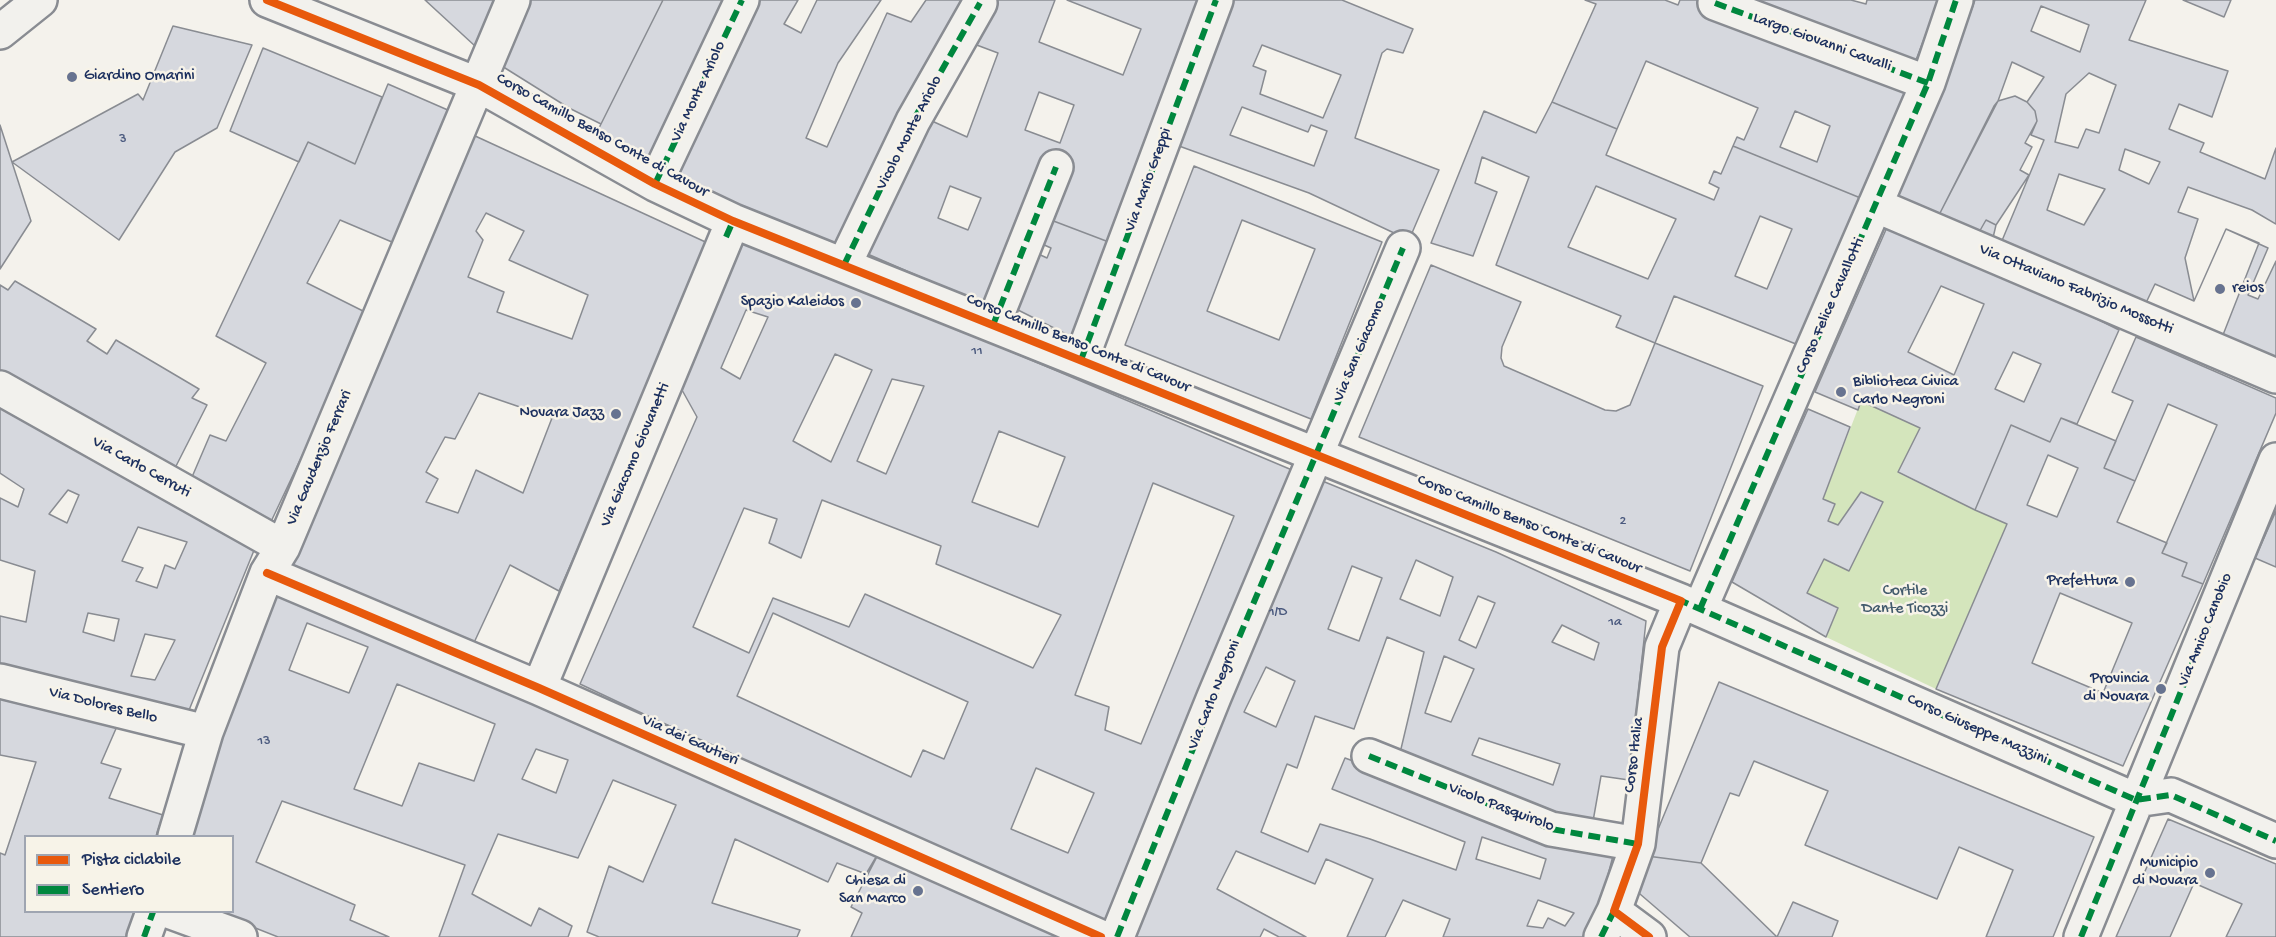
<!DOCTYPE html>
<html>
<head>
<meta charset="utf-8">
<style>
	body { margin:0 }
	#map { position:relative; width:2276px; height:937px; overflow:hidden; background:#f4f2ec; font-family:"Gochi Hand",sans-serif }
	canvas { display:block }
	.legend { position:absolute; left:24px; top:835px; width:210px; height:78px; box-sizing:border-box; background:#f7f3e8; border:2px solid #9fa5b1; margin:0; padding:8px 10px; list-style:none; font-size:18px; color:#1b2f5e }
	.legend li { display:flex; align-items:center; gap:12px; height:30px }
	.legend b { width:30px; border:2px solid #9fa5b1 }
</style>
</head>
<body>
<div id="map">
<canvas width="2276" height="937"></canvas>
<ul class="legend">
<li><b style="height:8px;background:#e8590c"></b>Pista ciclabile</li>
<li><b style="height:8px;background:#00873e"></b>Sentiero</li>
</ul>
</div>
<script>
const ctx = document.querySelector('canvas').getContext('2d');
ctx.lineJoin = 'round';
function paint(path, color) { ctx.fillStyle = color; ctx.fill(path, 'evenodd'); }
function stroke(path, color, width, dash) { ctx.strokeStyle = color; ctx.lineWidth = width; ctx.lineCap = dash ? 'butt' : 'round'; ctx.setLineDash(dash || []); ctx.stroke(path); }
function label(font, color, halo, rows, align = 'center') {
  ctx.font = font + ' "Gochi Hand",sans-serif'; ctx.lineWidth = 5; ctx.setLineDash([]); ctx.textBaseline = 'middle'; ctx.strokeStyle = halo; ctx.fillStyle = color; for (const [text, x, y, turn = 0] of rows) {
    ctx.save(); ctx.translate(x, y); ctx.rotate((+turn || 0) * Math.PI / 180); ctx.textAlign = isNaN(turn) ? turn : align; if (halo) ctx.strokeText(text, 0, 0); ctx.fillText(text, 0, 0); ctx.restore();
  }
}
paint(new Path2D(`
	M1861,401L1920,428L1898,473L2007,524L1936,689L1826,637L1838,608L1807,593L1824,559L1849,571L1883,503L1861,492L1838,525L1828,521L1835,504L1823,499Z`), '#d4e5bc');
const building = new Path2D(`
	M425,0H496L475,46Z
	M521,0H663L601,124L569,108L497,63Z
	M663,0H736L655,163L597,132Z
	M756,0H798L784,24L801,33L817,0H881L838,63L806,138L827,147L887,13L911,22L926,0H970L841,250L671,182Z
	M989,0H1055L1039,42L1123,75L1141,29L1067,0H1206L1114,244L1043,217L987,306L863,252L921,116L967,137L998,53L966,41ZM1039,92L1074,105L1060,143L1025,130ZM950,186L981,198L968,230L938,218Z
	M1230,0H1342L1413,29L1403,53L1387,49L1382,53L1355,138L1439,170L1409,240L1309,193L1179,146ZM1262,45L1341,75L1323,118L1260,94L1266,71L1253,66ZM1242,107L1308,132L1311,125L1327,131L1314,166L1230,135Z
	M1585,0H1665L1678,5L1680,0H1709L1704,13L1905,93L1863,199L1733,146L1737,137L1744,140L1758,108L1646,61L1617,129L1552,102L1596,4ZM1795,111L1830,126L1817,162L1780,147Z
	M1751,0H1851L1866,4L1867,0H1939L1916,60L1788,16Z
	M1975,0H2146L2129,40L2228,71L2212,117L2179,104L2169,129L2204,143L2200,152L2265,179L2276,148V224L2252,210L2188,187L2178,212L2198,219L2185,258L2194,301L2226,229L2268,248L2248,295L2258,299L2276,261V364L2001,243L2044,140L2031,135L2037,121L2035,111L2027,102L2044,77L2012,62L1998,101L1939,215L1897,195L1946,80ZM2041,6L2089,25L2080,52L2031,31ZM2089,73L2116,85L2099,133L2086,129L2078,148L2055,142L2066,94ZM2125,149L2160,162L2149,184L2119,170ZM2059,174L2105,189L2084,225L2047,210Z
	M2183,0H2231L2224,17Z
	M173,26L252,45L217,128L175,152L119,240L12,162L138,94L143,100Z
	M263,48L382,97L355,164L308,142L299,162L230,131Z
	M388,84L457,114L399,245L340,220L307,283L369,314L268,528L189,484L210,435L226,441L266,363L216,336L308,142L355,164Z
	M2015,96L2027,102L2035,111L2037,121L2025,143L2032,147L2020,170L2029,175L1996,225L1986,220L1978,234L1939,215L1994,106L1998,101Z
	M1552,102L1617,129L1606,155L1714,200L1719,188L1709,183L1714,171L1721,174L1733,146L1863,199L1801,346L1674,296L1655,343L1616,327L1621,316L1496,265L1529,177L1482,157L1475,183L1497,192L1473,256L1431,243L1484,111L1536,133ZM1596,186L1676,219L1648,279L1568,247ZM1760,216L1792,229L1767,289L1735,276Z
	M0,125L31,221L0,269Z
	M473,135L712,245L559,591L510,565L472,647L288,567ZM486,213L524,231L509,260L588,295L572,339L497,312L504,292L468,277L483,240L476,231ZM479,393L552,418L523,493L476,470L458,513L426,502L438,479L426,472L445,437L455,439Z
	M1194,166L1382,242L1311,419L1125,345ZM1242,220L1315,249L1279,340L1207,311Z
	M1043,217L1114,244L1078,340L1004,303L1034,252L1047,258L1051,248L1033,240Z
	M1986,220L1996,225L1992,242L1978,234Z
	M1888,225L2025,283L2119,330L2077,424L2061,418L2050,442L2011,425L1975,510L1898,472L1920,428L1861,401L1858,410L1815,392ZM1941,286L1984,304L1954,375L1908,352ZM2013,352L2041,364L2024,402L1995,389Z
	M2226,229L2259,243L2221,340L2144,307L2155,284L2194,301Z
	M737,236L1292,470L1106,932L580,684L697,417L677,381ZM746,310L768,317L740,379L721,368ZM835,354L872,370L831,462L793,441ZM892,379L924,386L886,474L857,461ZM999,431L1065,457L1038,527L972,502ZM1153,483L1234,516L1141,744L1105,730L1109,707L1075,695ZM822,500L941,546L936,564L1061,615L1033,668L865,594L849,627L773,598L749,653L693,627L744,508L777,519L769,543L801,558ZM773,613L968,702L944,759L923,750L911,777L737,696ZM1036,768L1094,793L1068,853L1011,829Z
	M1431,265L1521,302L1502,347L1501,358L1504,366L1605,410L1616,411L1630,405L1655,343L1763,386L1690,571L1359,437Z
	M15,281L96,329L87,341L107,354L116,340L199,389L192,398L207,405L172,474L0,375V285L8,290Z
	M2136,337L2276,398V413L2203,584L2182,576L2187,563L2162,553L2217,425L2168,404L2135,481L2104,468L2133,401L2112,392Z
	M0,401L257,543L185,720L0,676V616L26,622L35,571L0,560V498L18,507L24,489L0,473ZM68,490L79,495L67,523L49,514ZM138,527L187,542L175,569L165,565L157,588L136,581L143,568L122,561ZM88,613L119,619L114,641L83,632ZM145,634L175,640L155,680L131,676Z
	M1808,409L1850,427L1823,499L1835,504L1828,521L1838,525L1861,492L1883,502L1849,571L1824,559L1807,593L1838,608L1826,637L1732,582Z
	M2061,418L2116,441L2104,468L2135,481L2117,522L2167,543L2162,553L2187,563L2182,576L2203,584L2123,766L1936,689L2007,524L1975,510L2011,425L2050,442ZM2048,455L2078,468L2057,517L2027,505ZM2060,593L2132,623L2103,693L2032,663Z
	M1315,478L1496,552L1646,621L1629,780L1601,776L1592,827L1400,753L1424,652L1387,637L1354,729L1315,716L1297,768L1287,764L1261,832L1308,852L1320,824L1370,839L1456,870L1465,842L1332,789L1345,758L1421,786L1615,848L1592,937H1443L1450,919L1403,900L1385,937H1347L1373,879L1326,859L1315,884L1236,851L1217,889L1306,937H1279L1264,929L1260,937H1131ZM1416,560L1453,577L1440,616L1400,599ZM1352,566L1382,578L1359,641L1328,629ZM1478,596L1495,603L1476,648L1459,640ZM1562,625L1599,643L1594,660L1552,642ZM1444,656L1474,669L1451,722L1425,713ZM1266,667L1295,681L1276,727L1244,712ZM1479,738L1560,764L1553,785L1472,755ZM1482,837L1546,859L1540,879L1476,859ZM1538,900L1574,913L1565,926L1548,918L1543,928L1527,926Z
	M2276,511V567L2255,558Z
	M275,583L882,847L866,874L837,863L828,882L735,839L712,903L800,930L797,937H599L587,932L609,866L643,882L676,805L613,780L578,858L498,834L472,894L531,926L539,908L572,926L568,937H439L465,865L282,801L256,862L355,905L350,920L389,937H278L215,912H232V836H183ZM307,623L368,647L349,693L289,670ZM397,684L495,724L474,781L419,763L402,806L354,789ZM536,749L568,760L556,793L522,779Z
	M1719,682L2094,837L2053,937H1986L2013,870L1959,847L1937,899L1805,845L1828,791L1754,761L1739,796L1730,793L1701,863L1647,856Z
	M0,696L118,724L101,763L121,769L109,798L163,815L156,836H26V912H134L127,937H0V853L5,855L36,762L0,755Z
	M2168,819L2276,864V937H2226L2242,904L2194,883L2170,937H2116Z
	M882,847L1078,937H851L862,913L851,907Z
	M1647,856L1701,863L1777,937L1793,902L1838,921L1832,937H1690L1633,888Z`);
paint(building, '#d6d8de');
stroke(building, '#898c92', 1.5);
const minor = new Path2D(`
	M267,0L479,85L655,184L733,221L1681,601L2136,800L2171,795L2276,841
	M1715,3L1928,83
	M0,32L40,0
	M655,184L742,0
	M1875,205L2276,376
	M844,265L913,121L980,3
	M993,325L1056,167
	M1081,360L1216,0
	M0,388L283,547
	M267,573L539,688L1101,937
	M1700,609L1928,83L1956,0
	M0,681L206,732
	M539,688L733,221
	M1369,756L1551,829L1638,844
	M175,836L206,732L267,573L283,547L513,0
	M1614,911L1649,937
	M171,912L240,937
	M144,937L153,912
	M1117,937L1214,697L1403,248
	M1601,937L1614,911L1638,844L1662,647L1681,601
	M2081,937L2276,460`);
stroke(minor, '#898c92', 38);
stroke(minor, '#f2f1ed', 33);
stroke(new Path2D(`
	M1715,3L1928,83
	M655,184L742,0
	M726,237L733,221
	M844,265L913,121L980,3
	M993,325L1056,167
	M1081,360L1216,0
	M1677,599L2136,800L2171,795L2276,841
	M1700,609L1928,83L1956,0
	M1369,756L1551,829L1638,844
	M144,937L153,912
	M1117,937L1214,697L1403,248
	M1601,937L1616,907
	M2081,937L2230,571`), '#00873e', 6, [12, 6]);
stroke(new Path2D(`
	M267,0L479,85L655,184L733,221L1681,601L1662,647L1638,844L1614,911L1649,937
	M267,573L539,688L1101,937`), '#e8590c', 8);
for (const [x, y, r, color] of [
	[72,77,6,"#677390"],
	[2220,289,6,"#677390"],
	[856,303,6,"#677390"],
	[1841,392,6,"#677390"],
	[616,414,6,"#677390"],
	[2130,582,6,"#677390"],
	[2161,689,6,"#677390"],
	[2210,873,6,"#677390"],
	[918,891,6,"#677390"]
]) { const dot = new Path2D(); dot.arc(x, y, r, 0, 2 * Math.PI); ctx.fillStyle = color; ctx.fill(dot); stroke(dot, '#f7f3e8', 2); }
label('14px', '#4a597e', null, [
	["3",123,140],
	["11",977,352],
	["2",1623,522],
	["1/D",1278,613],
	["1a",1615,623],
	["13",264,742]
]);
label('16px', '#1b2f5e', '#f7f3e8', [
	["Largo Giovanni Cavalli",1822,43,20],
	["Via Monte Ariolo",699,92,-65],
	["Vicolo Monte Ariolo",910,133,-63],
	["Corso Camillo Benso Conte di Cavour",602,136,29],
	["Via Mario Greppi",1149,180,-70],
	["Via Ottaviano Fabrizio Mossotti",2076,290,23],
	["Corso Felice Cavallotti",1831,306,-66],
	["Corso Camillo Benso Conte di Cavour",1078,344,22],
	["Via San Giacomo",1360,351,-67],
	["Via Giacomo Giovanetti",636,455,-67],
	["Via Gaudenzio Ferrari",320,458,-67],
	["Via Carlo Cerruti",141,468,29],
	["Corso Camillo Benso Conte di Cavour",1529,525,22],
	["Via Amico Canobio",2206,630,-68],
	["Via Carlo Negroni",1215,695,-68],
	["Via Dolores Bello",103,706,14],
	["Corso Giuseppe Mazzini",1977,730,24],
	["Via dei Gautieri",690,741,24],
	["Corso Italia",1635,755,-83],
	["Vicolo Pasquirolo",1501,808,21]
]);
label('16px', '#1b2f5e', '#f7f3e8', [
	["Giardino Omarini",84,77,"left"],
	["reios",2232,289,"left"],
	["Spazio Kaleidos",844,303],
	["Biblioteca Civica",1853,383,"left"],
	["Carlo Negroni",1853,401,"left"],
	["Novara Jazz",604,414],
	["Prefettura",2118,582],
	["Provincia",2149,680],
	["di Novara",2149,698],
	["Municipio",2198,864],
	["di Novara",2198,882],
	["Chiesa di",906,882],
	["San Marco",906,900]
], 'right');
label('16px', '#425a6c', '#f7f3e8', [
	["Cortile",1905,592],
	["Dante Ticozzi",1905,610]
]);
</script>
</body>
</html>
